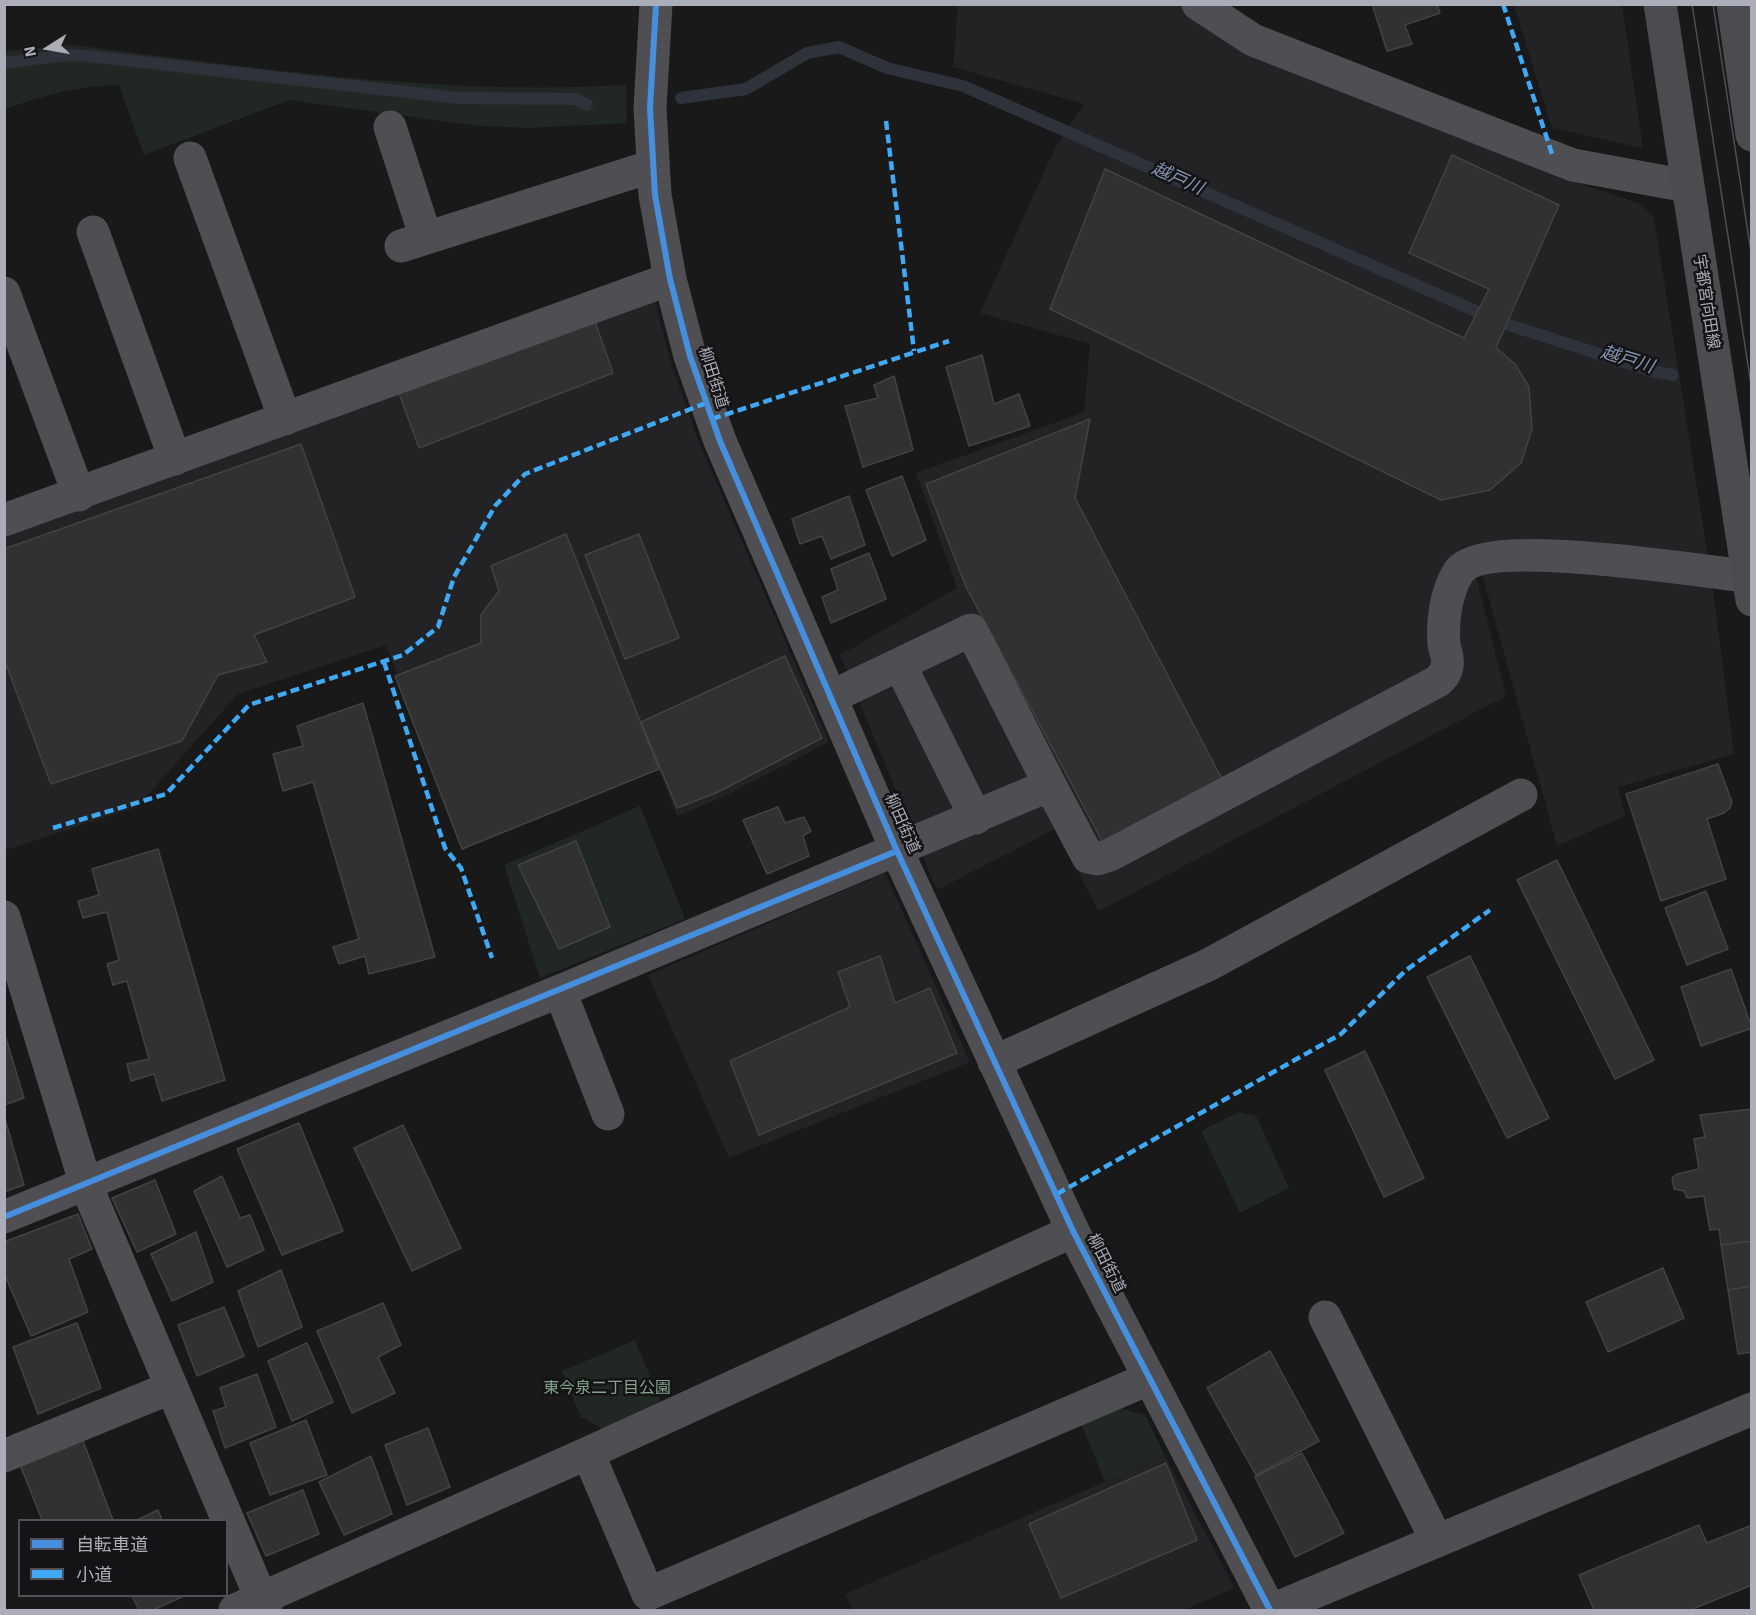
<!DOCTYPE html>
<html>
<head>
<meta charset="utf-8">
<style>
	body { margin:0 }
	#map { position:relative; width:1756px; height:1615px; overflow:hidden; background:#191919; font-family:"Source Sans 3","Noto Sans JP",sans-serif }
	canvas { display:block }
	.frame { position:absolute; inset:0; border:6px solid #abadb9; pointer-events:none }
	.legend { position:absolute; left:18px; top:1519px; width:210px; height:78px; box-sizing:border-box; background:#141315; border:2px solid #505157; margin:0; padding:8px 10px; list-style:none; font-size:18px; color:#abadb9 }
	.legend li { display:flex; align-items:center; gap:12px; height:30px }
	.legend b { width:30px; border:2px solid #505157 }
	.north { position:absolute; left:18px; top:18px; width:60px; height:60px; -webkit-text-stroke:4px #141315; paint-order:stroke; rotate:259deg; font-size:16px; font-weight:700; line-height:24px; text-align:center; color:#abadb9 }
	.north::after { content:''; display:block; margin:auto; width:21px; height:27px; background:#abadb9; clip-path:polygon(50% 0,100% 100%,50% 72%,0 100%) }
</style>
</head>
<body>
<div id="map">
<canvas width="1756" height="1615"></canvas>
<div class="frame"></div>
<ul class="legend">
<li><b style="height:8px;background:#468fdf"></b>自転車道</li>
<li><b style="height:8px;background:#3fa9f5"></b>小道</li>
</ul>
<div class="north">N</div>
</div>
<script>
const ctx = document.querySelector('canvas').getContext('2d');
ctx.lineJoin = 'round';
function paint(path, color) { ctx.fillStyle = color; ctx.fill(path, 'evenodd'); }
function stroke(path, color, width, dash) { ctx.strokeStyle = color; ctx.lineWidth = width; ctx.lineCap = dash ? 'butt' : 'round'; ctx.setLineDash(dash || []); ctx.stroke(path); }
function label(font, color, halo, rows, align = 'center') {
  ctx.font = font + ' "Source Sans 3","Noto Sans JP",sans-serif'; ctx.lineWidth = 5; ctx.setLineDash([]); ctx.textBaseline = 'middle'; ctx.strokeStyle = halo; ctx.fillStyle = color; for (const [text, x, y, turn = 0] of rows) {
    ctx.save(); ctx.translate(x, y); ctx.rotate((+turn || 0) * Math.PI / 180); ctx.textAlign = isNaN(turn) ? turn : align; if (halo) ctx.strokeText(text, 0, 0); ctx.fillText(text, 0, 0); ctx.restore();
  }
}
paint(new Path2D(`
	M958,5H1181L1192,15L1563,178L1640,204L1654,218L1712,582L1734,754L1618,787L1625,816L1557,846L1483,577H1476L1506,696L1099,911L1055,829L937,890L840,655L957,588L916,473L1084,412L1090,344L980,313L1054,150L1084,104L953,67Z
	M1514,5H1622L1643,148L1552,128Z
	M652,292L672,366L698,440L829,742L721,798L677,816L659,770L462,849L386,645L238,694L137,807L5,850V533Z
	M885,873L970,1062L729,1158L648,975Z
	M1165,1456L1233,1585L1232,1589L1184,1610H852L845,1594Z`), '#232325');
paint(new Path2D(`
	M73,45C256,68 441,96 626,85L627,123L528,128L479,126L289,100L144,155L119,85C79,85 42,96 5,109V51Z
	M640,806L685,919L540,978L504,865Z
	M1239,1112L1256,1116L1289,1188L1240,1213L1201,1131Z
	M635,1340L661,1403L603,1429L581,1417L562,1371Z
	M1116,1407L1145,1415L1165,1456L1105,1482L1081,1423Z`), '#212823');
stroke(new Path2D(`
	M4,63L67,55L88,56L459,98L576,99L587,105
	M681,98L746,89L807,53L839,47L887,68L963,86L1503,323L1652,371L1673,375`), '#2d323b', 12);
const building = new Path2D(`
	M1372,4H1437L1440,13L1405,25L1412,44L1387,51Z
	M1452,155L1559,205L1496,348L1515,364L1529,387L1532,429L1521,463L1490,490L1441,500L1050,309L1105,169L1464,338L1489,289L1409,253Z
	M593,316L613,373L419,448L397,388Z
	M982,355L994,404L1019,394L1030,426L969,446L946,367Z
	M894,376L913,450L863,467L845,406L878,398L874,385Z
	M1090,419L1075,498L1225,785L1102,841L966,587L926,484Z
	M301,444L355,597L254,635L267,662L218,675L182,741L51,784L4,659V549Z
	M902,476L926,540L892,556L866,490Z
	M849,496L865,545L831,559L822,536L800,544L792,519Z
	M566,534L659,769L462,849L395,676L481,643V615L499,591L491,566Z
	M639,534L679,638L625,659L585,555Z
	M869,553L886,599L831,623L822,597L838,590L831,569Z
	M785,656L822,738L716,793L677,808L641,722Z
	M363,703L435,957L369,974L365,956L339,964L333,947L359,939L313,782L283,791L273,754L303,746L297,726Z
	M1718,764L1732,802L1730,808L1724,813L1707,819L1726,879L1661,901L1626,794Z
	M778,807L785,823L804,817L811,831L803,836L809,856L767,874L743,820Z
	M576,841L610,927L559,949L518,865Z
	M158,849L225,1080L162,1101L154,1074L131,1081L127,1064L149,1059L127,981L113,985L107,964L119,960L107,912L83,918L78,901L99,895L92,869Z
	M1557,860L1654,1060L1615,1079L1517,880Z
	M1706,891L1728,949L1687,965L1665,908Z
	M880,956L895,1003L930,988L957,1053L759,1135L730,1061L850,1007L838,972Z
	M1470,956L1549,1118L1507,1138L1427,977Z
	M1731,969L1752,1028L1701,1046L1681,987Z
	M4,1032L24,1098L4,1105Z
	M1365,1051L1424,1178L1384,1197L1325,1070Z
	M1752,1109V1241L1721,1245L1719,1229L1710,1230L1704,1196L1687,1198L1684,1191L1674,1189L1672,1178L1677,1174L1699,1169L1694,1139L1705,1137L1700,1115Z
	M5,1119L24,1185L4,1192V1119Z
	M299,1123L343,1231L282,1255L237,1149Z
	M403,1125L461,1248L412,1271L354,1148Z
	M222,1176L240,1218L250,1215L264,1250L227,1267L194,1191Z
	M155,1180L176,1234L137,1252L112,1198Z
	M78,1214L92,1249L69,1259L88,1312L31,1336L4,1273V1242Z
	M196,1232L213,1282L172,1301L151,1254Z
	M1752,1241V1286L1728,1290L1721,1245Z
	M1663,1268L1684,1318L1608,1352L1586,1302Z
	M281,1270L302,1327L258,1347L238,1291Z
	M1752,1286V1352L1738,1354L1728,1290Z
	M383,1303L401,1345L378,1357L395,1393L352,1413L317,1331Z
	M224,1307L244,1356L197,1376L178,1325Z
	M77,1323L101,1388L38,1414L13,1347Z
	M307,1343L333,1402L292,1421L268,1361Z
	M1270,1351L1319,1441L1256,1475L1207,1388Z
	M257,1374L276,1427L225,1448L213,1411L226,1407L220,1388Z
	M306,1420L327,1475L270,1495L250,1443Z
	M428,1428L450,1487L407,1505L385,1445Z
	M82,1438L113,1520H42L19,1462Z
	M1302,1453L1344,1533L1295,1557L1255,1477Z
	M371,1456L392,1514L344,1535L319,1482Z
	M1166,1463L1197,1540L1061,1598L1029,1524Z
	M303,1490L319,1534L266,1556L247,1513Z
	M158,1510L162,1520H137Z
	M1699,1525L1707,1543L1752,1525V1585L1690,1610H1594L1579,1575Z
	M132,1596H184L153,1610H139Z`);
paint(building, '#313131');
stroke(building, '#424245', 1.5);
stroke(new Path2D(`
	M656,4L650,108L655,195L670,279L690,356L720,441L897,851L1073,1231L1270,1610
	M1198,4L1253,40L1573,165L1687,186
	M390,127L426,238
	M190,158L285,419
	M93,232L175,459
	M401,246L653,166
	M4,293L79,495
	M4,520L670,279
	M900,665L976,818
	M831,697L971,630L1050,785
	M4,917L86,1185L266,1610
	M560,991L608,1114
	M994,1062L1208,965L1521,795
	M4,1217L560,991L1050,785L1088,857L1097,859L1110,855L1438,681C1443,676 1446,673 1447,666C1449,659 1445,651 1444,644C1442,622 1446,592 1458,573C1481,534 1701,572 1748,576
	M1325,1317L1437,1541
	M588,1453L648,1594L1148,1379
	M4,1456L170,1388
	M235,1610L588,1453L1073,1231
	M1272,1610L1752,1409`), '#4f4f53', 33);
stroke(new Path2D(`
	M1660,4L1752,600
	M1733,4L1752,135`), '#4c4c50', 33);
stroke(new Path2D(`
	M1692,4L1752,391
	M1713,4L1752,259`), '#4e4f52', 1.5);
stroke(new Path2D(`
	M1503,4L1553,157
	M886,121L914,351
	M712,419L949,341
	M384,662L445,848L461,868L492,958
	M53,828L166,794L249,705L403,655L438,627L454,577L495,506L525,474L706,403
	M1057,1194L1341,1034L1405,971L1490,910`), '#3fa9f5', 4.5, [9, 4.5]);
stroke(new Path2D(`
	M656,4L650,108L655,195L670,279L690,356L720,441L897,851L1073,1231L1270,1610
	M4,1217L897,851`), '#468fdf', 6);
label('16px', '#abadb9', '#141315', [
	["宇都宮向田線",1705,302,81],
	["柳田街道",712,378,72],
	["柳田街道",901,824,66],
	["柳田街道",1105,1264,63]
]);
label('16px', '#83a38a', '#141315', [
	["東今泉二丁目公園",607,1389]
]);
label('italic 18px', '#8496b3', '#141315', [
	["越戸川",1177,180,24],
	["越戸川",1627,361,17]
]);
</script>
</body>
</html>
